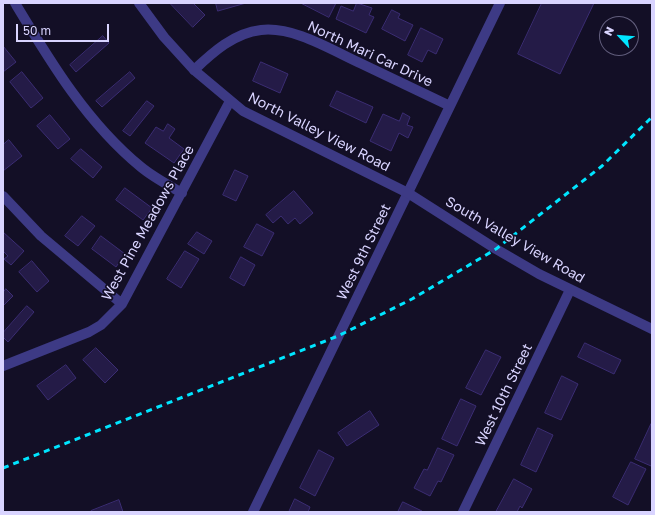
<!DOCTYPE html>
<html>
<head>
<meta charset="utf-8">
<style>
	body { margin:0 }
	#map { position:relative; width:655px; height:515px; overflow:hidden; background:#130f26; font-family:"Golos Text",sans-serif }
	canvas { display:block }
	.frame { position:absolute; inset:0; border:4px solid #d9d4ff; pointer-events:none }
	.north { position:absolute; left:599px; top:16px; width:40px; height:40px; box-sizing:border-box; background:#130f26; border:1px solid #625e7d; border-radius:50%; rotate:296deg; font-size:11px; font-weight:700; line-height:16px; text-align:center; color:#d9d4ff }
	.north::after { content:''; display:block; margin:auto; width:14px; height:18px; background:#00e5ff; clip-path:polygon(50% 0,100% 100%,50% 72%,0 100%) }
	.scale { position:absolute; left:16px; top:24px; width:93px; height:18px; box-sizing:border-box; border:2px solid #d9d4ff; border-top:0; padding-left:5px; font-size:12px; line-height:14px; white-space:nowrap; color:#d9d4ff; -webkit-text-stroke:3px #130f26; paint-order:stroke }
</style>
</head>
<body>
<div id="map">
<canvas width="655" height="515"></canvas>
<div class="frame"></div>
<div class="north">N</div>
<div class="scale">50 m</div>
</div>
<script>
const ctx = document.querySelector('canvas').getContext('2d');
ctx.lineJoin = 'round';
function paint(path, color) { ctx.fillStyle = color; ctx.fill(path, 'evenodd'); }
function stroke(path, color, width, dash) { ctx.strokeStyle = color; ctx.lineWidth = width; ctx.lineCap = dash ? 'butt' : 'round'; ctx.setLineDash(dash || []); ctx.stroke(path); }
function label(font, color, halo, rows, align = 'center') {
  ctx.font = font + ' "Golos Text",sans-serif'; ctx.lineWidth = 3.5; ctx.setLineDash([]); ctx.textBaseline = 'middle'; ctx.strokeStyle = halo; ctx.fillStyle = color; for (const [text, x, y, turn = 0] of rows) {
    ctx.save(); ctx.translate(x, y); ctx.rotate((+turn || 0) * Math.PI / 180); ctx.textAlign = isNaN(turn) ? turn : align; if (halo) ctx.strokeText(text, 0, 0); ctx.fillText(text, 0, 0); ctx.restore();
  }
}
const building = new Path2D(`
	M170,3H193L205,15L193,27Z
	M216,3H246L218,11Z
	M301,3H336L329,17Z
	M357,3L372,8L369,15L374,17L366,33L336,19L341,6L353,11Z
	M542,3H594L560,74L518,54Z
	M392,10L400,14L398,18L413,25L405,41L382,29Z
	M421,28L443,39L436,54L428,50L422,62L408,55Z
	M103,36L109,43L76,72L70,65Z
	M3,46L16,62L3,72Z
	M261,62L288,74L280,93L253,81Z
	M22,72L43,98L31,108L10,82Z
	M130,72L135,78L102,107L96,101Z
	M337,91L373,107L366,123L330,106Z
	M147,101L154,106L130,136L123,131Z
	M403,113L410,117L407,125L413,127L408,138L399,133L391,151L370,141L383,114L399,121Z
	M50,115L70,139L58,149L37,126Z
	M168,124L175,129L169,138L184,149L174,163L145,143L156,127L163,131Z
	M9,140L22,156L3,171V145Z
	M81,149L102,167L93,178L71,159Z
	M235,170L248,176L236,201L223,195Z
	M125,188L152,208L143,220L116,200Z
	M294,191L313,213L300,224L295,218L288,224L281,216L273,223L266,215Z
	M82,216L95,226L78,246L65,236Z
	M257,224L274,233L262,256L244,247Z
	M3,232L24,251L11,265L4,259L8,256L3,251Z
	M197,232L212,241L204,254L188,244Z
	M101,236L125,254L116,267L92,249Z
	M185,251L199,259L181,288L167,279Z
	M241,257L255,265L244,286L230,278Z
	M32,261L49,281L37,292L19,272Z
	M6,289L13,296L3,306V293Z
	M27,306L34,312L8,342L3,337V333Z
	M585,343L621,360L614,374L578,357Z
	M96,348L118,370L105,383L83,360Z
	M486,350L501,357L481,395L466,388Z
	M66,365L76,378L48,400L37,386Z
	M562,376L578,384L561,420L545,413Z
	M461,399L476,406L457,446L442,439Z
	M370,411L379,425L347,446L338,433Z
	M651,424L652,464L651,466L635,459Z
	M538,428L553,435L536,472L521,465Z
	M438,448L454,455L441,482L438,481L430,496L414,488L424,469L427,470Z
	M319,450L334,458L315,496L300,488Z
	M631,462L646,469L628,505L613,497Z
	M514,479L532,489L522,508L520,506L517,512H496Z
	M295,499L310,507L308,512H289Z
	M119,500L123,512H91V511Z
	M403,502L422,511L421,512H398Z`);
paint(building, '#241b47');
stroke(building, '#3b2d73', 1);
stroke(new Path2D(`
	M15,3C50,61 87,123 141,167C153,177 168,185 182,193
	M194,70C213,52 234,33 261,30C294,26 333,51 362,64C391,78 421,92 450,106
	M3,196L41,236L122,304
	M3,366L89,332L101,325L122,304L230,101
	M253,512L500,3
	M463,512L570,290`), '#3d3a85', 10);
stroke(new Path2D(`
	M139,3L164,37L194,70L243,111L408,193L496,249L539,274L652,329`), '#3d3a85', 10);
stroke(new Path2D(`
	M3,468L338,336L412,299L496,249L602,166L652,117`), '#00e5ff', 3, [6, 5]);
label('14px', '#d9d4ff', '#130f26', [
	["North Mari Car Drive",370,54,25],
	["North Valley View Road",319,132,27],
	["West Pine Meadows Place",148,223,-61],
	["South Valley View Road",515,240,30],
	["West 9th Street",364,252,-64],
	["West 10th Street",504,395,-64]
]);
</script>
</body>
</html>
